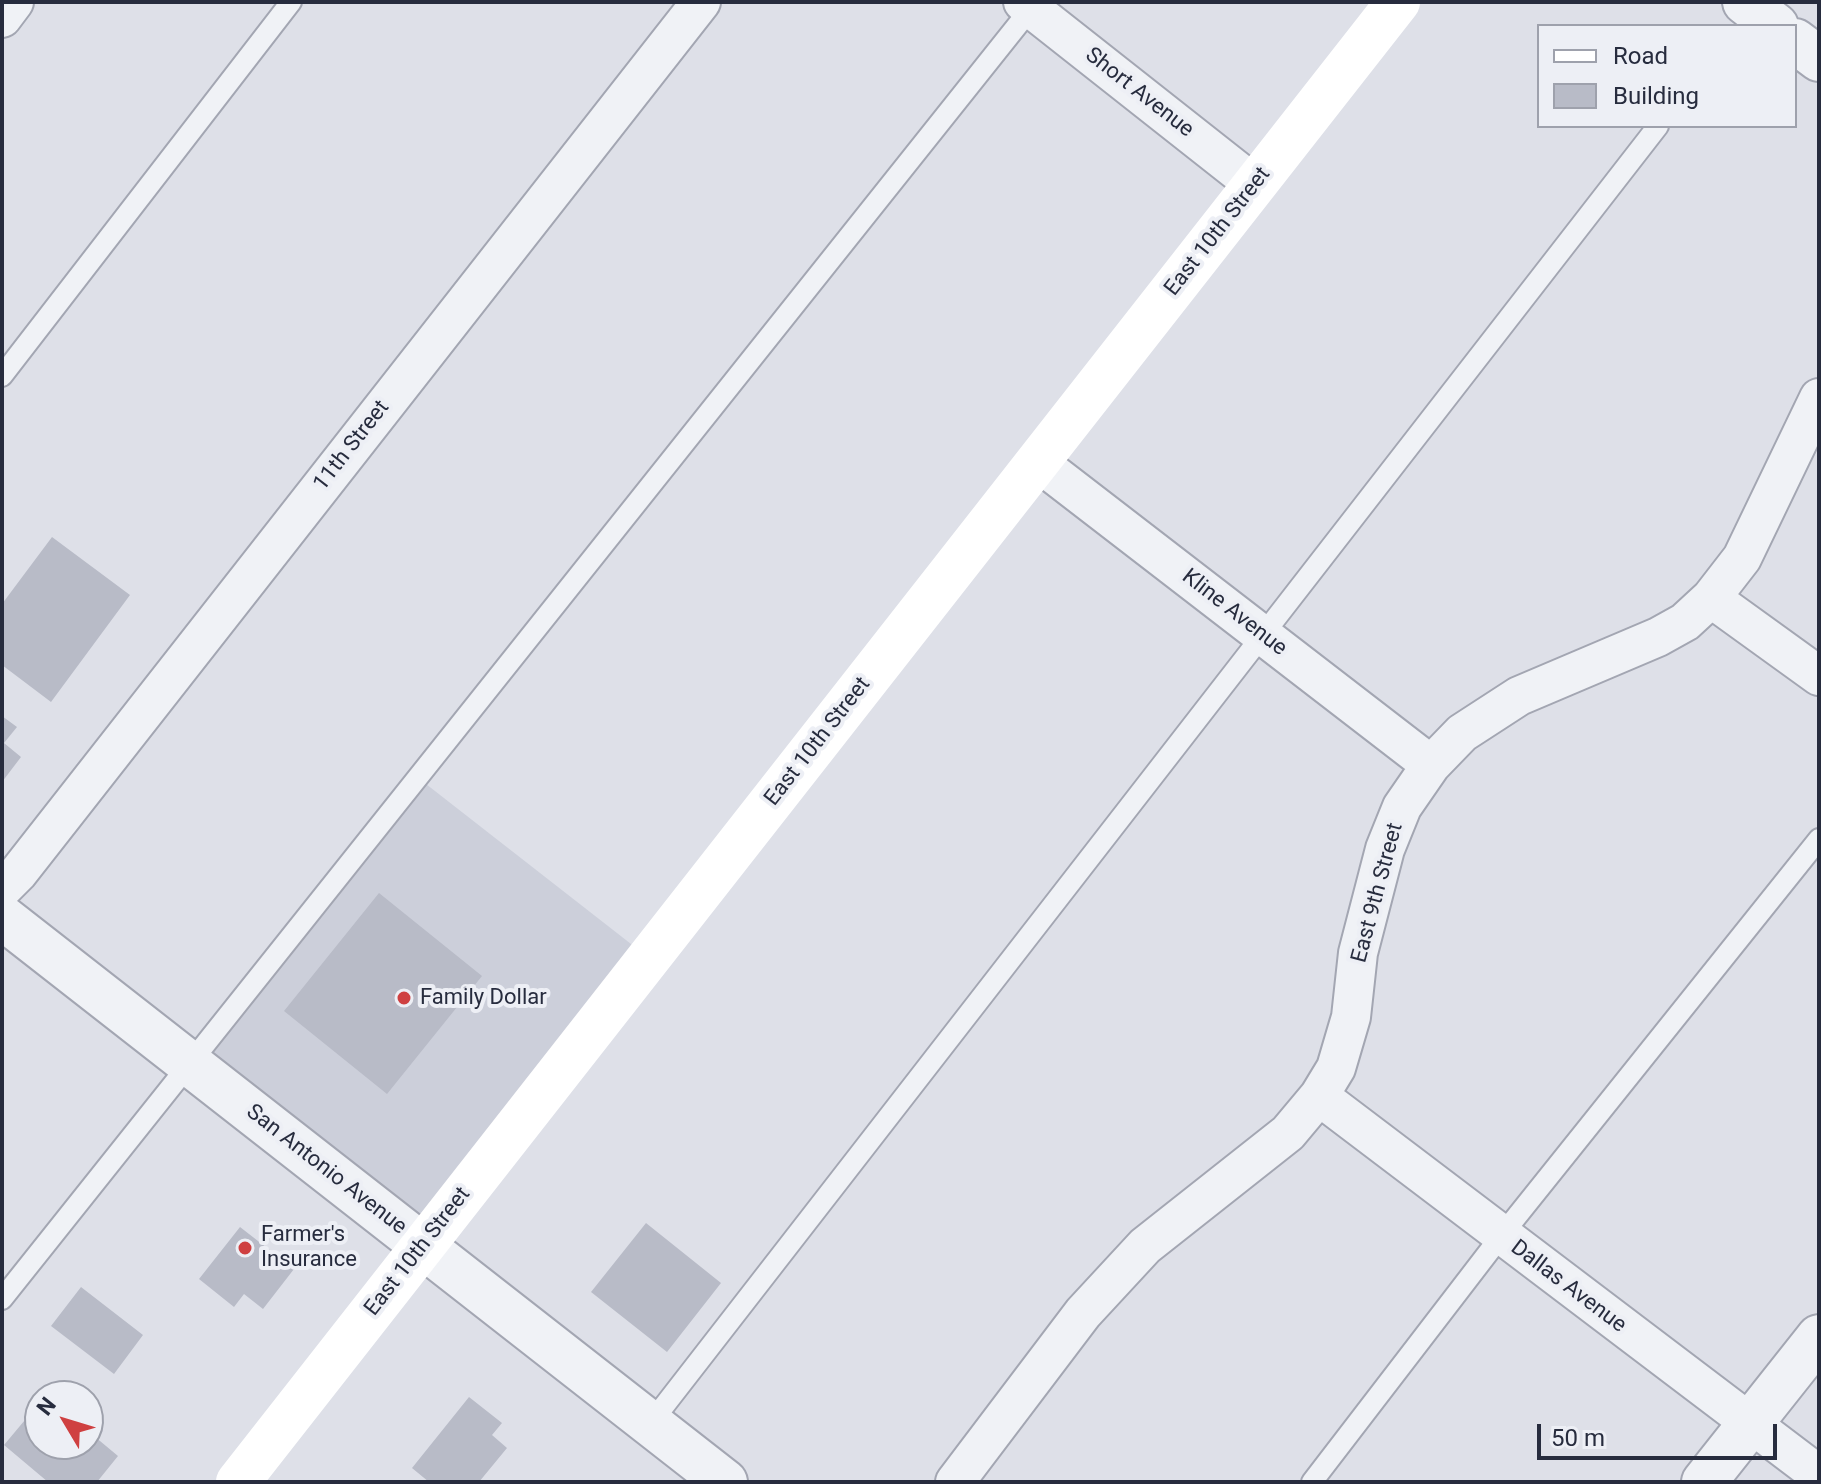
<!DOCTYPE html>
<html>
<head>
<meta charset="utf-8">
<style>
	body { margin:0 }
	#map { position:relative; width:1821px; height:1484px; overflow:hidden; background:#dee0e8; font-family:Roboto,sans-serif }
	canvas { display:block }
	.frame { position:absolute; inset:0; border:4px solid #272c3e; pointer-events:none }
	.legend { position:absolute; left:1537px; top:24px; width:260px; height:104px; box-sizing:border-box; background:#edeff5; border:2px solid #9ea1ac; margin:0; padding:10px 14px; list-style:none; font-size:24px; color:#272c3e }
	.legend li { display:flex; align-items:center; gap:16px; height:40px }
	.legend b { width:40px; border:2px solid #9ea1ac }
	.north { position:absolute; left:24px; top:1380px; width:80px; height:80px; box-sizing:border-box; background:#edeff5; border:2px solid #9ea1ac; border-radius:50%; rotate:308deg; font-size:22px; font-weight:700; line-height:32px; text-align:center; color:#272c3e }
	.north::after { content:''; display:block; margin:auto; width:28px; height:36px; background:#cf4041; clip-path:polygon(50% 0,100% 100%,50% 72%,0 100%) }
	.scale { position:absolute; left:1537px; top:1424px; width:240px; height:36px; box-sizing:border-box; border:4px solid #272c3e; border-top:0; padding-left:10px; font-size:24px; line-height:28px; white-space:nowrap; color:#272c3e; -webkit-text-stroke:6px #edeff5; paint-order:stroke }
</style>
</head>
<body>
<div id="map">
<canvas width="1821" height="1484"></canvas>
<div class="frame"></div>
<ul class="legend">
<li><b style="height:10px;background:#fff"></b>Road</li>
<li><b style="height:22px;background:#b8bbc7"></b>Building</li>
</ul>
<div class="north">N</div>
<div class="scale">50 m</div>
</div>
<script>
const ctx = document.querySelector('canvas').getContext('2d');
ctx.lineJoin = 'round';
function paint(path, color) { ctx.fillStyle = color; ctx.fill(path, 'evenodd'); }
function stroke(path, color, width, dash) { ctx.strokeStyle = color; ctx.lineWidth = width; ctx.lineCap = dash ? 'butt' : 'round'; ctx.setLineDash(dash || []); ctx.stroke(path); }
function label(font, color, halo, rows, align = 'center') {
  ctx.font = font + ' Roboto,sans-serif'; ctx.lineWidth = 8; ctx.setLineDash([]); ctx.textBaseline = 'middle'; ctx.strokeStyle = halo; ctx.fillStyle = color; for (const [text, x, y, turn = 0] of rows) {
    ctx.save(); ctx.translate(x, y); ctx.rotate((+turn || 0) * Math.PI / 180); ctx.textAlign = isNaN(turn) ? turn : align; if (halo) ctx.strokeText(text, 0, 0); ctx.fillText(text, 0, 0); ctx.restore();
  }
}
paint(new Path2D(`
	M417,777L649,958L423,1246L189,1063Z`), '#cccfda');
paint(new Path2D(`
	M52,537L130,595L51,702L2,665V604Z
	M2,716L17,727L4,743L21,757L2,782Z
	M379,893L482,976L387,1094L284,1011Z
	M646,1223L721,1283L667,1352L591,1292Z
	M240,1227L294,1269L263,1309L244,1294L234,1307L199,1279Z
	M81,1287L143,1335L114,1374L51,1326Z
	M469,1397L502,1423L492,1435L507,1448L479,1482H429L412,1468Z
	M40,1402V1444H88V1431L118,1456L97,1482H48L4,1445Z`), '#b8bbc7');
const service = new Path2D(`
	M2,376L291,2
	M2,1299L1036,2
	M650,1424L1658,126
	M1312,1482L1501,1236L1819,839`);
const minor = new Path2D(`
	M1023,2L1255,185
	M2,18L14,2
	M1038,462L1431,765
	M1711,598L1819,676
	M2,889L18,873L701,2
	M1319,1096L1819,1475
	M955,1482L1083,1313L1145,1246L1288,1133L1319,1096L1336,1068L1351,1017L1358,953L1385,849L1402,807L1431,765L1462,733L1519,696L1658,637L1685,622L1711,598L1742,558L1819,398`);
const tertiary = new Path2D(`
	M1745,2L1776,26
	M1795,41L1819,59
	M2,917L725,1482
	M1704,1482L1819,1337`);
stroke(service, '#a3a6b2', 24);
stroke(minor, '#a3a6b2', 42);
stroke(tertiary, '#a3a6b2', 48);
stroke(service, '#f0f2f6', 20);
stroke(minor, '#f0f2f6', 38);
stroke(tertiary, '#f0f2f6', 44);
stroke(new Path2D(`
	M238,1482L1398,2`), '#fff', 44);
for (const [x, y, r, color] of [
	[404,998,8,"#cf4041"],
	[245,1248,8,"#cf4041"]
]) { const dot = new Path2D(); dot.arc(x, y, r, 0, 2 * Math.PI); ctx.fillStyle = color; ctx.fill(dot); stroke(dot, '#edeff5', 3); }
label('22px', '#272c3e', '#edeff5', [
	["Short Avenue",1139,93,38],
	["East 10th Street",1218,232,-52],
	["11th Street",352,446,-52],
	["Kline Avenue",1234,613,38],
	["East 10th Street",818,742,-52],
	["East 9th Street",1378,893,-75],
	["San Antonio Avenue",326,1170,38],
	["East 10th Street",418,1252,-52],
	["Dallas Avenue",1568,1287,37]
]);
label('22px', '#272c3e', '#edeff5', [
	["Family Dollar",420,998],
	["Farmer's",261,1235],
	["Insurance",261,1260]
], 'left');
</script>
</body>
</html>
